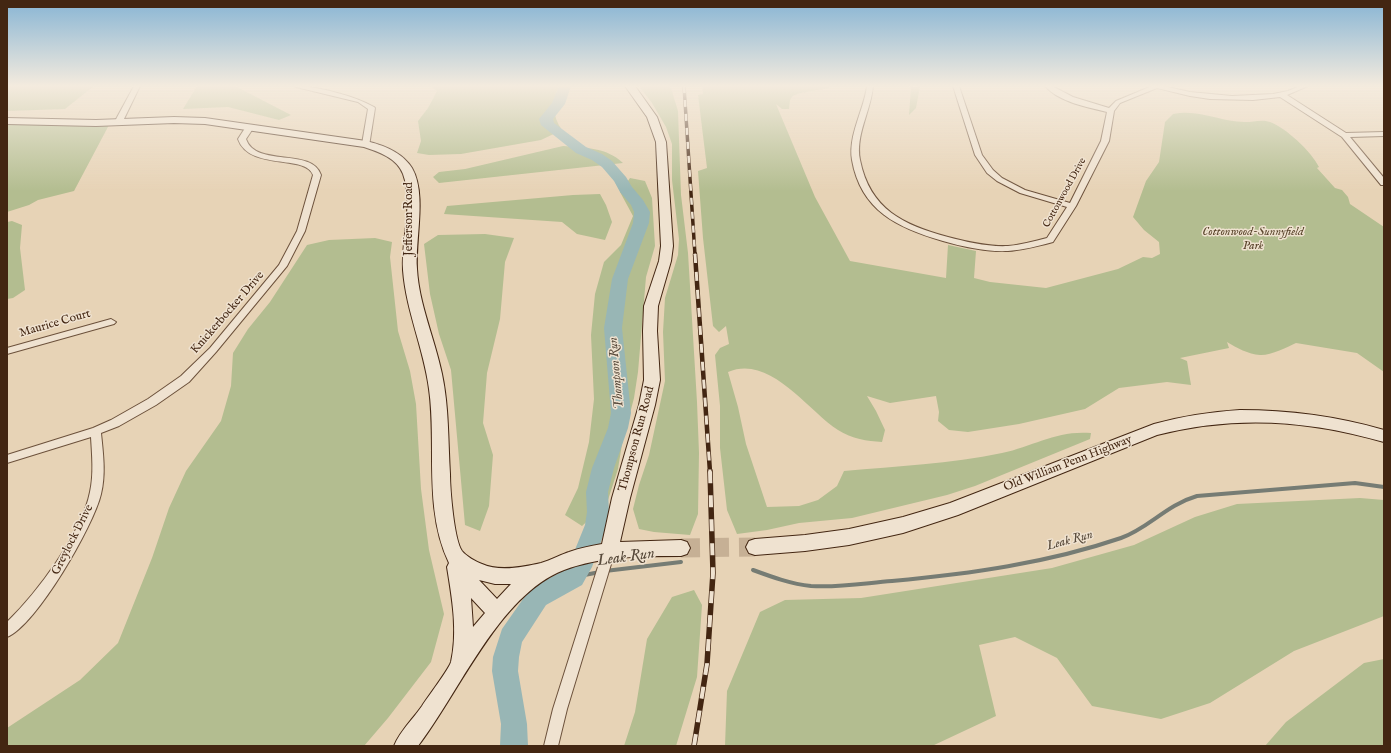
<!DOCTYPE html>
<html>
<head>
<meta charset="utf-8">
<style>
	body { margin:0 }
	#map { position:relative; width:1391px; height:753px; overflow:hidden; background:#e7d3b6; font-family:"IM FELL English",serif }
	canvas { display:block }
	.frame { position:absolute; inset:0; border:8px solid #432612; pointer-events:none }
</style>
</head>
<body>
<div id="map">
<canvas width="1391" height="753"></canvas>
<div class="frame"></div>
</div>
<script>
const ctx = document.querySelector('canvas').getContext('2d');
ctx.lineJoin = 'round';
function paint(path, color) { ctx.fillStyle = color; ctx.fill(path, 'evenodd'); }
function stroke(path, color, width, dash) { ctx.strokeStyle = color; ctx.lineWidth = width; ctx.lineCap = dash ? 'butt' : 'round'; ctx.setLineDash(dash || []); ctx.stroke(path); }
function label(font, color, halo, rows, align = 'center') {
  ctx.font = font + ' "IM FELL English",serif'; ctx.lineWidth = 3; ctx.setLineDash([]); ctx.textBaseline = 'middle'; ctx.strokeStyle = halo; ctx.fillStyle = color; for (const [text, x, y, turn = 0] of rows) {
    ctx.save(); ctx.translate(x, y); ctx.rotate((+turn || 0) * Math.PI / 180); ctx.textAlign = isNaN(turn) ? turn : align; if (halo) ctx.strokeText(text, 0, 0); ctx.fillText(text, 0, 0); ctx.restore();
  }
}
paint(new Path2D(`
	M7,86H94L65,109L7,111Z
	M197,86H235L291,115L279,120L228,107L183,109Z
	M431,86H559C552,101 552,116 562,130L541,140L461,154L429,155L417,153L421,141L418,121L428,108L437,91Z
	M639,86H668L671,88L678,111L681,195L688,253L697,402L699,453L698,514L690,535L654,532L639,529L633,509L639,485L649,455L665,381L663,332L665,298L678,255L679,239L672,180V144L666,127L652,103Z
	M702,86H829V88C821,90 796,92 792,97C789,100 790,105 789,109H782L776,104L815,197L850,261L946,278L948,245L976,251L974,278L990,282L1046,288L1118,269L1143,257L1152,258L1160,254L1159,242L1144,230L1133,217L1146,181L1159,162L1165,122L1173,114C1201,109 1219,122 1245,122C1253,122 1262,119 1270,122C1286,128 1311,151 1319,167L1317,168L1335,188L1342,190L1348,197L1350,204L1384,227V372L1357,353L1296,343C1288,347 1269,356 1260,355C1248,354 1237,348 1227,342L1229,348L1180,358L1187,361L1191,385L1167,382L1119,388L1085,409L1019,424L968,432L949,430L938,421L939,412L936,396L890,403L867,396L876,411L885,430L882,442C867,441 852,439 838,430C807,410 770,354 728,372L738,407L746,444L767,507L799,506L818,500L837,486L844,471C897,466 950,464 1002,453C1034,446 1057,430 1091,433L1090,439L975,486L947,495L852,518L799,523L767,530L737,534L727,510L720,448V406L715,355L720,348L729,344L726,326L719,332L713,326L703,238L698,171L707,168L698,95L703,94Z
	M909,86L920,87L916,108L909,115L911,88Z
	M7,121L25,122L40,125H109L74,191L38,200L29,205L7,212Z
	M563,146C584,148 607,147 623,163L439,183L433,177L439,172L465,169Z
	M630,178L645,181L652,198L655,246L646,277L638,372L634,398L622,444L618,469L607,503L582,526L565,515L578,488L589,442L594,399L591,335L595,294L604,262L621,245L633,216L620,192Z
	M600,194L606,205L612,222L605,240L577,234L562,222L444,214L447,206L573,195Z
	M12,221L22,225L20,248L25,290L13,298L7,299V222Z
	M485,234L514,238L505,262L500,319L487,373L483,423L493,455L489,506L480,531L465,525L451,370L439,334L430,294L424,244L438,235Z
	M375,238L392,242L390,257L398,331L410,371L416,404L421,489L429,550L444,614L431,662L388,718L364,746H7V728L80,680L118,643L152,558L169,508L186,471L221,421L231,386L233,353L248,329L270,302L307,245L329,240Z
	M1360,498L1384,500V616L1294,651L1210,703L1161,719L1092,706L1057,658L1015,637L979,645L996,716L932,746H725L727,691L760,612L785,600L861,598L1052,568L1134,545L1195,517L1237,504Z
	M694,590L702,605L697,677L676,746H624L635,712L647,639L672,597Z
	M1384,659V746H1265L1286,722L1364,663Z`), '#b3bd90');
stroke(new Path2D(`
	M753,570C772,577 791,584 811,586C838,588 866,583 892,581C969,574 1048,563 1121,538C1149,528 1166,505 1197,496L1355,483L1384,487
	M605,571L681,562
	M574,577L600,572`), '#767c74', 4);
paint(new Path2D(`
	M559,86H571L565,104L553,119L554,123L586,147L602,154L612,161L626,177L632,187L643,200L650,212L649,223L628,279L622,328L631,413L628,428L614,468L608,492L609,512L607,525L592,567L582,585L546,605L522,642L519,657L518,671L527,724L528,746H500L501,724L492,671L493,657L502,629L530,589L566,569L570,562L585,525L587,512L586,492L592,468L608,428L611,413L604,328L612,279L633,223L634,212L631,205L620,192L614,181L602,167L592,160L576,153L541,125L539,119L552,103Z`), '#98b6b5');
stroke(new Path2D(`
	M681,548L755,547`), '#c6b095', 19, [19, 10]);
const street = new Path2D(`
	M134,86H140L122,123L118,125L114,123Z
	M295,86C317,86 355,96 374,107L375,108L369,146H363L362,144L368,109L358,102L296,87Z
	M867,86H873C871,111 855,135 860,160C870,210 904,225 948,237C967,242 988,247 1008,246C1021,245 1034,241 1047,238L1067,207L1020,193L997,181L987,173L975,155L953,86H959L982,155L993,170L1002,178L1025,190L1070,203L1101,141L1107,112C1087,107 1059,102 1045,86H1052L1073,97L1109,108L1116,101L1152,86H1163L1190,92L1232,96L1273,94L1288,91L1300,86H1308L1287,95L1346,133L1384,132V136L1350,137L1384,178V185H1381L1342,137L1280,97L1253,100L1210,99L1190,96L1157,88L1120,103L1114,111L1109,141L1076,206L1053,242C1038,246 1023,250 1008,251C986,252 964,247 943,241C898,228 861,211 852,160C848,135 864,110 867,86Z
	M247,125H253L254,127L246,139C256,168 312,147 321,175L305,231L287,266L216,352L189,382L156,405L119,426L101,433C103,453 106,474 101,494C94,525 36,626 7,637V622C37,593 82,533 90,492C94,474 92,455 91,437L7,463V455L93,428L111,420L148,399L181,376L210,348L279,265L297,231L313,175C306,154 249,171 238,139Z
	M111,319L116,322L114,324L7,354V348Z
	M609,546L613,547L615,551L567,709L558,746H544L553,709L603,551L605,547Z`);
const secondary = new Path2D(`
	M625,86H635L657,117L666,142L673,246L671,261L658,306L657,331L660,380L655,405L630,498L620,542L681,540L687,542L690,548L687,554L681,556C642,556 601,556 564,570C499,595 459,693 418,746H394C400,731 413,719 422,706C427,698 449,669 451,662C458,631 452,598 447,567L449,563C423,509 437,445 429,389C424,349 406,311 403,270C401,239 414,204 403,174C397,158 379,152 364,147L205,124L174,123L96,126L7,124V118L96,120L174,117L205,118L366,141C383,145 402,152 412,168C427,194 415,239 417,269C419,305 435,339 442,374C449,407 448,441 450,474C450,489 454,540 462,551C466,556 476,562 482,564C499,572 524,567 541,563C551,560 560,555 569,552C580,548 591,546 602,544L612,498L639,405L644,380L643,331L644,306L659,261L661,246L656,142L647,117ZM479,580L495,584H511L497,599ZM471,598L485,613L473,627Z
	M1240,410C1289,410 1336,416 1384,430V442C1307,420 1236,415 1157,435L958,515L903,533L849,545L805,551L755,555L749,553L746,547L749,541L755,539L805,535L849,529L903,517L950,503L1154,424C1183,416 1210,412 1240,410Z`);
stroke(street, '#6c513b', 2);
stroke(secondary, '#432612', 2);
paint(street, '#efe2d0');
paint(secondary, '#efe2d0');
const railFar2 = new Path2D(`
	M684,86L695,255`);
const railFar1 = new Path2D(`
	M695,254L710,472`);
const rail = new Path2D(`
	M694,746L707,664L713,573L710,471`);
stroke(railFar2, '#432612', 3.5);
stroke(railFar1, '#432612', 4.5);
stroke(rail, '#432612', 5.5);
stroke(railFar2, '#efe2d0', 2.5, [7]);
stroke(railFar1, '#efe2d0', 3, [9]);
stroke(rail, '#efe2d0', 4, [12]);
const sky = ctx.createLinearGradient(0, 0, 0, 191);
sky.addColorStop(0, '#88b5d4');
sky.addColorStop(0.45, '#f4ebde');
sky.addColorStop(1, '#f4ebde00');
ctx.fillStyle = sky;
ctx.fillRect(0, 0, 1391, 191);
label('10px', '#432612', '#efe2d0', [
	["Cottonwood Drive",1065,193,-61]
]);
label('12px', '#432612', '#efe2d0', [
	["Jefferson Road",410,219,-90],
	["Knickerbocker Drive",228,313,-49],
	["Maurice Court",55,324,-16],
	["Thompson Run Road",637,439,-75],
	["Old William Penn Highway",1068,464,-21],
	["Greylock Drive",73,540,-63]
]);
label('italic 12px', '#59442b', '#efe2d0', [
	["Cottonwood-Sunnyfield",1253,233],
	["Park",1253,247]
]);
label('italic 13px', '#584a3b', '#efe2d0', [
	["Thompson Run",617,373,-95],
	["Leak Run",1070,541,-15]
]);
label('italic 16px', '#584a3b', '#efe2d0', [
	["Leak Run",626,558,-8]
]);
</script>
</body>
</html>
